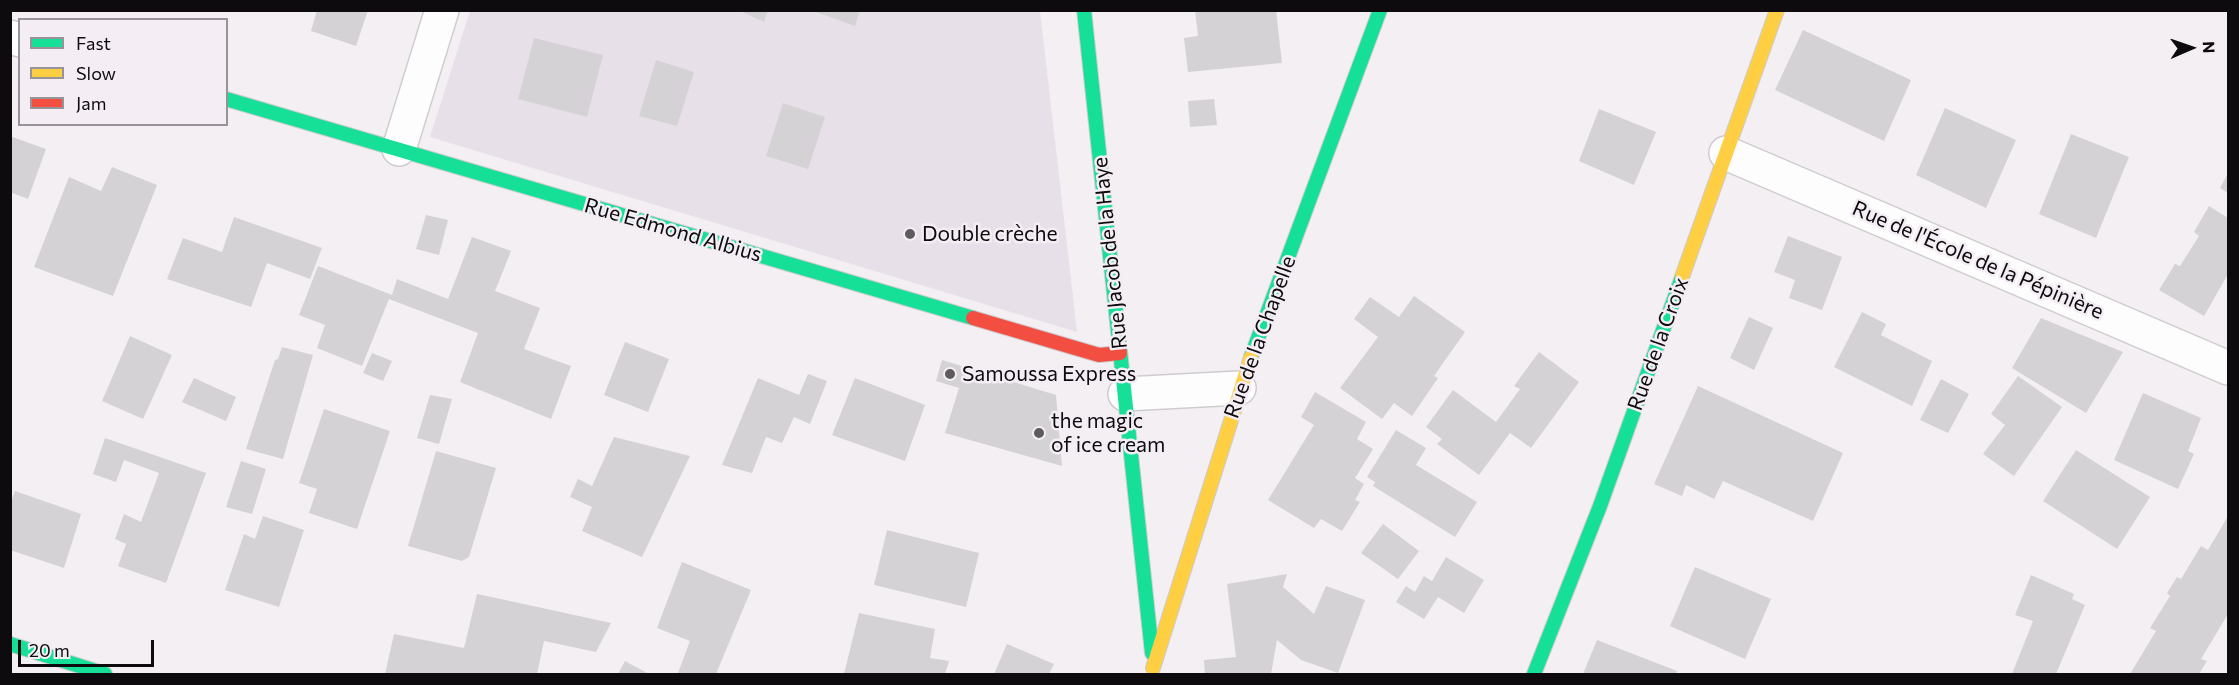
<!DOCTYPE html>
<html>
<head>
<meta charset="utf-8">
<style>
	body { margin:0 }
	#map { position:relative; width:2239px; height:685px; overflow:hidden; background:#f3eff3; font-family:Commissioner,sans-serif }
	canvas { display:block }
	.frame { position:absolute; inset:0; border:12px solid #0d0b0d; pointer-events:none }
	.legend { position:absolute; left:18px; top:18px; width:210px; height:108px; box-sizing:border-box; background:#f4eef4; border:2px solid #989398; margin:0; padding:8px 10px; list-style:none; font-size:18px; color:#0d0b0d }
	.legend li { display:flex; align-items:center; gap:12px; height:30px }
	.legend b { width:30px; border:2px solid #989398 }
	.north { position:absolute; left:2161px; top:18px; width:60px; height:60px; -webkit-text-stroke:4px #f4eef4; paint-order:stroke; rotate:88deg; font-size:16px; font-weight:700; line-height:24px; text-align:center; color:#0d0b0d }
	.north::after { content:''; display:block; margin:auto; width:21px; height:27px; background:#0d0b0d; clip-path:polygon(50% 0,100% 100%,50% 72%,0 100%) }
	.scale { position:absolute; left:18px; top:640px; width:136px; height:27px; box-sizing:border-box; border:3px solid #0d0b0d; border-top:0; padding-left:8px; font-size:18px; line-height:21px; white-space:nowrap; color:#0d0b0d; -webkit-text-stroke:4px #f4eef4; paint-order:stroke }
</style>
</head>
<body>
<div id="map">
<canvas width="2239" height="685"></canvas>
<div class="frame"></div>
<ul class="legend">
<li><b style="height:8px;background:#16e098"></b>Fast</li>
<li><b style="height:8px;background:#ffcf43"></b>Slow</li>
<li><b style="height:8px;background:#f24e42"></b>Jam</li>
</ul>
<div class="north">N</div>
<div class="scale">20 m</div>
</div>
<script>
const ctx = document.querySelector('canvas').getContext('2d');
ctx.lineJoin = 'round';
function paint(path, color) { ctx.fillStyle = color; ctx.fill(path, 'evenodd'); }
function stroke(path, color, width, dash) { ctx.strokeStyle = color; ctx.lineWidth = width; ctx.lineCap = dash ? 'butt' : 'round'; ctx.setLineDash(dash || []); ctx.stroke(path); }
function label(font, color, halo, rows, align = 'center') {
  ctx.font = font + ' Commissioner,sans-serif'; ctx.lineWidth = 5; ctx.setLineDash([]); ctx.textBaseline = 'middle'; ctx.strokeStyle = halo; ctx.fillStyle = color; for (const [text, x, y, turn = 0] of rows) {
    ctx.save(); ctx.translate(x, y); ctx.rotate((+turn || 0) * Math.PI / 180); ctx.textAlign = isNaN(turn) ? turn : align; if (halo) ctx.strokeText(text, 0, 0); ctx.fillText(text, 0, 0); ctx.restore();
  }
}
paint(new Path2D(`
	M470,11H1040L1077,332L430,137Z`), '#e8e0e8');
paint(new Path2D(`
	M317,10H368L356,46L311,31Z
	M738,10H768L764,22Z
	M810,10H860L855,26Z
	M1195,10H1276L1282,63L1188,72L1184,38L1198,36Z
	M1803,30L1911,80L1884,141L1775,90Z
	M534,38L603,55L587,117L518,99Z
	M656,60L694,72L677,126L639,116Z
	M1214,99L1217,125L1190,127L1188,101Z
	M783,103L825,117L808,169L766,156Z
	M1945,108L2016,140L1986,208L1916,175Z
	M1599,109L1656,132L1634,185L1579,161Z
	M2071,134L2129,157L2096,238L2039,214Z
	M10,136L46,149L28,199L10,192Z
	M112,167L157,185L113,296L34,267L69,177L101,191Z
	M2228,173V193L2220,188Z
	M2209,206L2228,218V274L2204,316L2159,290L2175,264L2180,266L2199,236L2194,232Z
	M426,215L448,220L439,255L416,249Z
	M234,217L322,248L310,279L267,263L251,307L167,279L183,238L222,252Z
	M1788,236L1842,257L1822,310L1789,298L1795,280L1774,272Z
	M472,237L511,251L495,291L540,308L524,349L571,366L551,419L460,382L478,333L389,299L362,366L317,348L325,325L299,315L318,266L392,295L397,279L448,299Z
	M1414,296L1465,332L1434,376L1438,378L1412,416L1394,403L1382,419L1340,388L1378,337L1354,319L1370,297L1399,317Z
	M1862,312L1886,324L1881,335L1932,361L1912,406L1834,367Z
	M1749,317L1773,328L1754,370L1730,358Z
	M2041,318L2123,352L2086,413L2012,368Z
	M130,336L172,355L143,419L102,401Z
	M625,342L669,359L648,412L604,395Z
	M282,347L313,355L283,459L246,449L275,360L278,359Z
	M1539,352L1579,382L1531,448L1510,433L1479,475L1437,444L1442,439L1426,427L1453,390L1496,422L1520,389L1514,386Z
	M372,353L392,361L383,381L363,373Z
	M942,360L1056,395L1062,466L945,433L959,388L936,381Z
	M808,374L827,381L810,424L794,417L782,443L766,437L752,473L722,465L758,378L799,395Z
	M2018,376L2062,407L2014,476L1983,454L2005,425L1991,414Z
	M194,378L236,397L226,421L182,402Z
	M855,378L925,405L905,461L832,435Z
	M1941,379L1969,394L1948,433L1920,420Z
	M1698,386L1843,453L1813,521L1723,481L1714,499L1686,485L1682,496L1654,484Z
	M1315,392L1366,422L1357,439L1373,449L1355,478L1364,484L1355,500L1360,502L1342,531L1321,519L1314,528L1268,500L1314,425L1301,417Z
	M2143,393L2201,418L2188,451L2194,454L2178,489L2114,460Z
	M430,395L452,399L439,444L417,438Z
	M324,409L390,431L357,529L309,513L317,489L299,483Z
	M1396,430L1426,448L1416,465L1477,502L1455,537L1373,486L1375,482L1367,477Z
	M614,437L690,456L642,557L582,531L592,507L570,497L578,479L592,486Z
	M105,438L206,473L166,583L118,566L126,544L115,539L124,514L141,522L159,473L124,460L116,482L93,474Z
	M2076,450L2150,497L2117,549L2043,501Z
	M436,451L496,468L469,557L462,561L408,546Z
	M241,461L266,469L252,514L226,507Z
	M15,491L81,514L64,568L10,550V505Z
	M263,516L304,530L279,607L225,590L244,534L255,539Z
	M2228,516V614L2201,659L2207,661L2199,674H2130L2156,631L2150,628L2170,596L2167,593L2177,577L2181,579L2201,546L2208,550Z
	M1383,524L1419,551L1398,579L1361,553Z
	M887,530L979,553L966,607L874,585Z
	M1446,557L1484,580L1464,613L1438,597L1424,619L1396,602L1406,586L1415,592L1424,576L1432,581Z
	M682,562L751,590L716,674L678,673L690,641L657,628Z
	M1695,567L1771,599L1745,659L1670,626Z
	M1287,574L1283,587L1314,614L1326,586L1365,600L1338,673L1301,660L1277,640L1271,674H1205L1204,660L1236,657L1227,584Z
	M2031,575L2074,594L2072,599L2085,605L2056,674H2012L2033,621L2015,615Z
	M477,594L496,598L611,623L596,652L544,641L537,674H385L394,634L464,648Z
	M859,613L935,629L930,658L949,661L945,674H844Z
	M1597,640L1677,671L1676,674H1583Z
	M1007,644L1054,664L1049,674H994Z
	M625,661L649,674H618Z`), '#d5d2d6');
const street = new Path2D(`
	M10,37L20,40
	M399,149L442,10
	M1726,153L2228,368
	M1125,394L1239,388`);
const fast = new Path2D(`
	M1084,10L1152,653
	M226,99L973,318
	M1251,357L1380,10
	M10,644L105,674
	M1534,674L1600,506L1682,277`);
const slow = new Path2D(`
	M1682,277L1777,10
	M1153,668L1251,357`);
const jam = new Path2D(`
	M973,318L1099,355L1120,353`);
stroke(street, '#cfcccf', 36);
stroke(fast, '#cfcccf', 16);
stroke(slow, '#cfcccf', 16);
stroke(jam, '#cfcccf', 16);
stroke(street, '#fdfdfd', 33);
stroke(fast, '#16e098', 14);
stroke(slow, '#ffcf43', 14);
stroke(jam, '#f24e42', 14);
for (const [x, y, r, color] of [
	[910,234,6,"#5e5b5e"],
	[950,374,6,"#5e5b5e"],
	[1039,433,6,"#5e5b5e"]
]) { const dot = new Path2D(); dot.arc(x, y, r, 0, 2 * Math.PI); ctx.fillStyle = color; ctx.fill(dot); stroke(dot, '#f4eef4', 2); }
label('21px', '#0d0b0d', '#f4eef4', [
	["Rue Edmond Albius",673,230,16],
	["Rue Jacob de la Haye",1110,253,-96],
	["Rue de l'École de la Pépinière",1978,260,23],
	["Rue de la Chapelle",1260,337,-70],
	["Rue de la Croix",1658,344,-70]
]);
label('21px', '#0d0b0d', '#f4eef4', [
	["Double crèche",922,234],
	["Samoussa Express",962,374],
	["the magic",1051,421],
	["of ice cream",1051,445]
], 'left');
</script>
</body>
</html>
